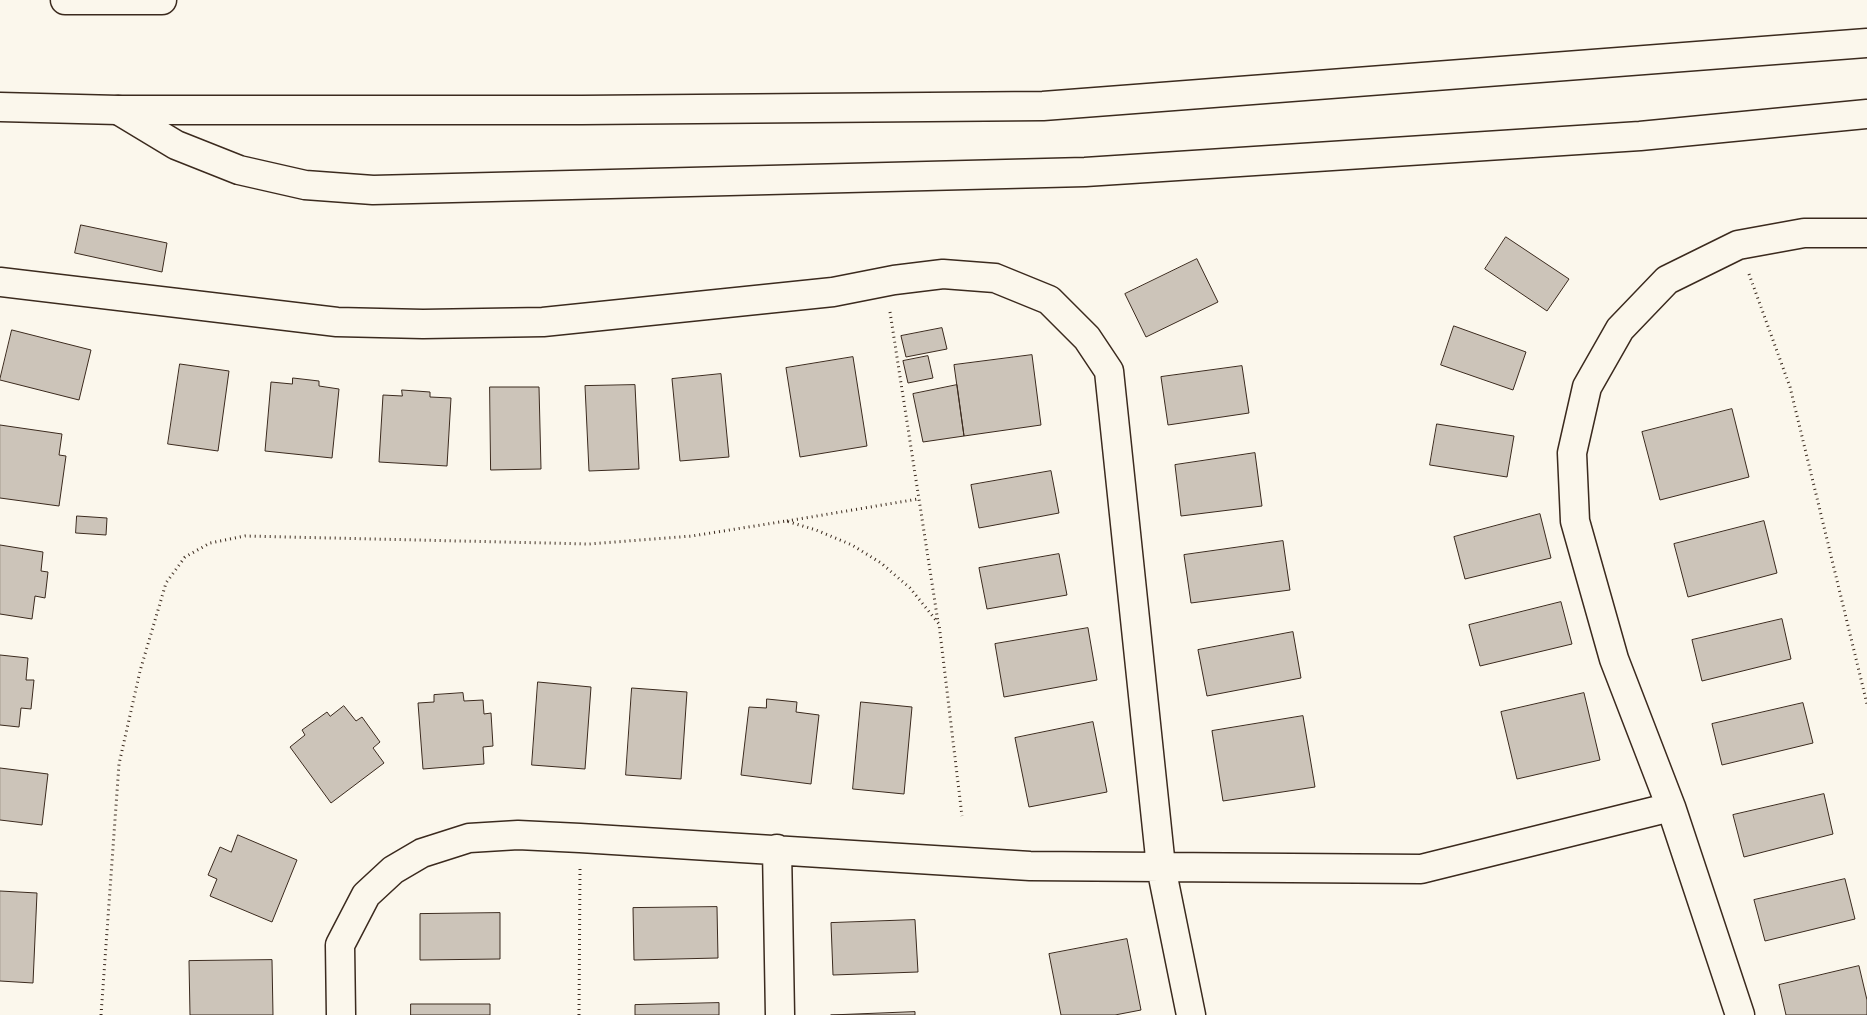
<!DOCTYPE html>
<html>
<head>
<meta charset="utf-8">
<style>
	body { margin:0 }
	canvas { display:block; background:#fbf7ec }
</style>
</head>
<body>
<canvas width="1867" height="1015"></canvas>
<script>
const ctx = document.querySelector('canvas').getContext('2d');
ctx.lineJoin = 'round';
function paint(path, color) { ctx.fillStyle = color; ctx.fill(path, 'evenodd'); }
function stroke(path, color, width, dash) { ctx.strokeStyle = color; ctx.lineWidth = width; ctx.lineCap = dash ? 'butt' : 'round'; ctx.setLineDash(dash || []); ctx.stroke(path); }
const building = new Path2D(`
	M81,225L167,243L162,272L75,253Z
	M1506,237L1569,279L1547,311L1485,269Z
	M1197,259L1218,302L1146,337L1125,294Z
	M1454,326L1526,352L1513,390L1441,365Z
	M942,328L947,349L906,357L901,336Z
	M12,330L91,350L79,400L0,380Z
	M1032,355L1041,425L964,436L954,365Z
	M928,356L933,378L908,383L903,361Z
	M853,357L867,446L800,457L786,368Z
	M180,364L229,371L218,451L168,444Z
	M1242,366L1249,413L1168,425L1161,377Z
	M721,374L729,457L680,461L672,379Z
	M293,378L319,381V386L339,389L332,458L265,451L271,382L292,384Z
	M635,385L639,469L589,471L585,386Z
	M957,385L964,436L923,442L913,394Z
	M490,387H539L541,469L491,470Z
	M402,390L430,392V397L451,398L447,466L379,462L383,395L402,396Z
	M1732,409L1749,477L1660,500L1642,432Z
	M1437,424L1514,436L1507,477L1430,465Z
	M0,425L62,434L59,455L66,456L59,506L0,498Z
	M1255,453L1262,506L1181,516L1175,465Z
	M1051,471L1059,513L979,528L971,485Z
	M1540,514L1551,558L1465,579L1454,537Z
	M77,516L107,518L106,535L76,533Z
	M1764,521L1777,573L1688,597L1674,544Z
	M1283,541L1290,590L1191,603L1184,555Z
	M0,545L43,552L41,571L48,572L45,598L35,596L32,619L0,614Z
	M1059,554L1067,595L987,609L979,568Z
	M1561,602L1572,644L1480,666L1469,625Z
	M1782,619L1791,659L1702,681L1692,640Z
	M1088,628L1097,680L1004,697L995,644Z
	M1293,632L1301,678L1207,696L1198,650Z
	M0,655L28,658L26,680H34L31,709L21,708L19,727L0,725Z
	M538,682L591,687L585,769L532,765Z
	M632,688L687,692L681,779L626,775Z
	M463,693L464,701L483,700L484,714L491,713L493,746L483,747L484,764L423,769L418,703L434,702V695Z
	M1584,693L1600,760L1517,779L1501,712Z
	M767,699L797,702L796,712L819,715L811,784L741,775L749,707L766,708Z
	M861,702L912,707L904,794L853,789Z
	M1803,703L1813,743L1722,765L1712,724Z
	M344,706L356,721L362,717L380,742L373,748L384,763L331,803L290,747L305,735L302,730L327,712L330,716Z
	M1303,716L1315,787L1223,801L1212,731Z
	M1093,722L1107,792L1029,807L1015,738Z
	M0,768L48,774L42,825L0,820Z
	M1824,794L1833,834L1744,857L1733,815Z
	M238,835L297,860L272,922L210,896L217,879L208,875L220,847L231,852Z
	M1845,879L1855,919L1765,941L1754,900Z
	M0,891L37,893L33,983L0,981Z
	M717,907L718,958L634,960L633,908Z
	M500,913V959L420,960V914Z
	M915,920L918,972L833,975L831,923Z
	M1127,939L1141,1010L1115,1015H1061L1049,954Z
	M272,960L273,1015H190L189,961Z
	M1859,966L1867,1000V1015H1786L1779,985Z
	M719,1003V1015H635V1005Z
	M411,1004H490V1015H411Z
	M915,1012V1015H831Z`);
paint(building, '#ccc4b9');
stroke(building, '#3b2a1e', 1);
const street = new Path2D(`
	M118,110L176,145L239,170L305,185L373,190L1085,172L1640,136L1867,114
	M0,282L337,322L423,324L543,322L833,292L894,280L943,274L995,278L1049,300L1087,338L1109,371L1161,867L1191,1015
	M777,849L780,1015
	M341,1015L340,945L366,895L393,870L422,853L469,838L518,835L580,838L1030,866L1421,869L1671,807
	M1740,1015L1671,807L1614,659L1575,521L1572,453L1587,387L1620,329L1667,280L1738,245L1804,233H1867`);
const secondary = new Path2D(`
	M65,0H162
	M0,107L118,110H582L1043,106L1867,43`);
stroke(street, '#3b2a1e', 31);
stroke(secondary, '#3b2a1e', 31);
stroke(new Path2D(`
	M1749,274L1790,387L1867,704
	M890,312L938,622
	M787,521L918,499
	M101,1015L119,764L140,671L166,583L185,557L210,543L245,536L589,544L692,536L786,521L816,530L852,545L881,563L910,588L939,624L962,816
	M579,1015L580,869`), '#3b2a1e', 3, [1, 4]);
stroke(street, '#fbf7ec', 28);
stroke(secondary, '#fbf7ec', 28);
</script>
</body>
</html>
